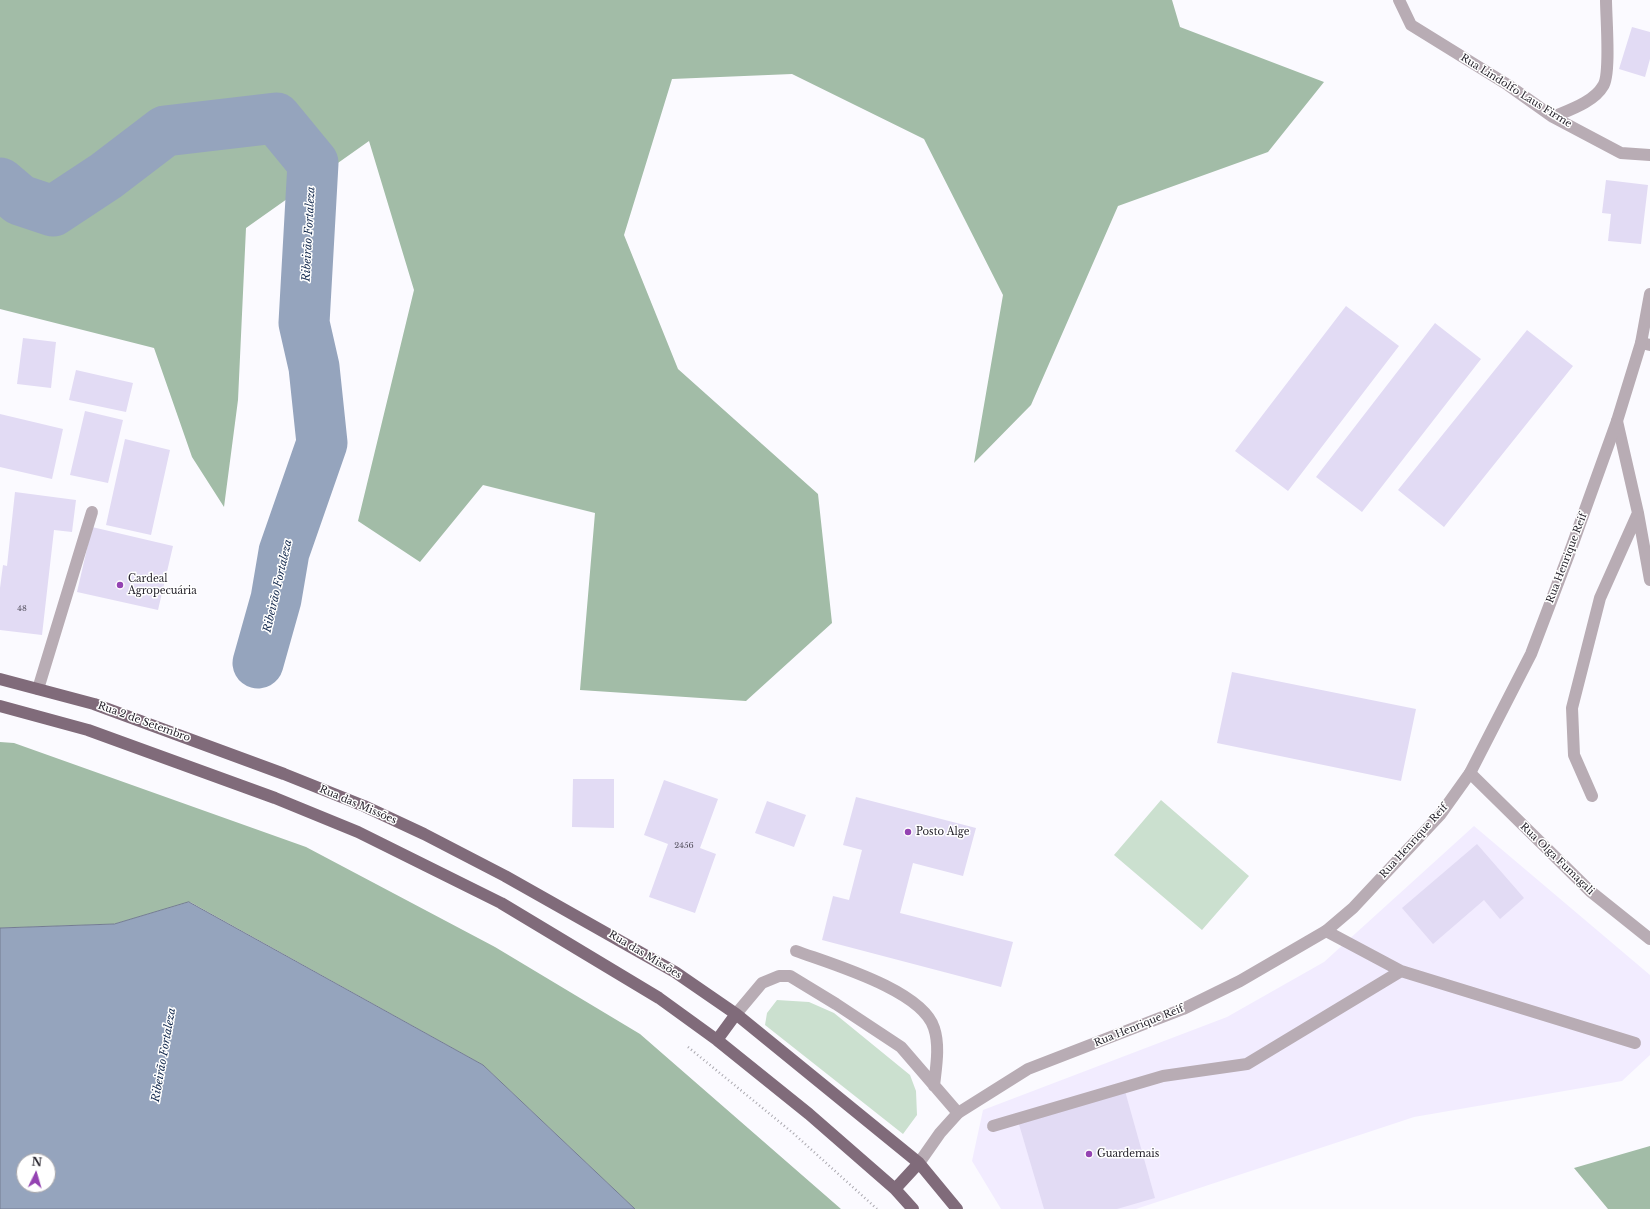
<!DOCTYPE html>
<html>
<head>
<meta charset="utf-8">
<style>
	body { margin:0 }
	#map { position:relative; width:1650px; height:1209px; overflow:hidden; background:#fbfaff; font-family:"Libre Baskerville",serif }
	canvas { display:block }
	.north { position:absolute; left:16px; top:1153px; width:40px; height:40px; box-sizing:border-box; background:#fff; border:1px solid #a8a7ab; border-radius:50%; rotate:5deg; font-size:11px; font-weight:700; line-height:16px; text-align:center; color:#26232c }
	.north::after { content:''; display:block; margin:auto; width:14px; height:18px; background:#9443b2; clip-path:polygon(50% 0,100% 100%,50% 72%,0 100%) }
</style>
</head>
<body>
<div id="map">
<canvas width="1650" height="1209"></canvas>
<div class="north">N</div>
</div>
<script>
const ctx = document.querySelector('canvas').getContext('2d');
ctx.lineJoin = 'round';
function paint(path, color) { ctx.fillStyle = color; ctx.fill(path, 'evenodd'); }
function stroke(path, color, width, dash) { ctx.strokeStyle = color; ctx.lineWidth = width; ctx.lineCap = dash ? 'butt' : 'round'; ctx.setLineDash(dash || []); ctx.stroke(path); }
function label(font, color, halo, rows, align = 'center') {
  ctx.font = font + ' "Libre Baskerville",serif'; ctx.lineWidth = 3; ctx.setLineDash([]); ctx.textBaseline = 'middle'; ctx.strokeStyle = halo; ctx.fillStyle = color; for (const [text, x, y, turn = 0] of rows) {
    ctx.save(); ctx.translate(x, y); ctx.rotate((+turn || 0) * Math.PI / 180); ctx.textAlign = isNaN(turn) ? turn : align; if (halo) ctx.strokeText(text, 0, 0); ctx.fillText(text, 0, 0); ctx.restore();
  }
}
paint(new Path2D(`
	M1474,826L1650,975V1055L1622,1081L1414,1117L1136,1209H1001L972,1161L983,1110L1227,1017L1324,962Z`), '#f2ecff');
paint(new Path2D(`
	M1161,800L1249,876L1202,930L1114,855Z
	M777,1000L809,1002L834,1013L910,1075L916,1091L917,1115L903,1134L765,1025L767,1013Z`), '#cbe0cf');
paint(new Path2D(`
	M0,0H1172L1180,27L1324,82L1268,152L1118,206L1031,405L974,463L1003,295L924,139L792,74L672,79L624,235L678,369L818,494L832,623L746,701L580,690L595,513L483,485L420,562L358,521L414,290L369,141L246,228L238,400L224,507L192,457L154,348L0,309Z
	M0,742L14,743L306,847L495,947L640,1034L841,1209H635L483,1065L190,902L114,924L0,928Z
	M1650,1146V1209H1608L1574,1168Z`), '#a2bca7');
const water = new Path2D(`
	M189,902L483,1065L635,1209H0V928L114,924ZM24,1161H48V1185H24Z`);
paint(water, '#95a4bd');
stroke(water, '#747d92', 1);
stroke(new Path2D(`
	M0,183L20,200L53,211L106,176L165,131L276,118L313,163L304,323L314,367L322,443L284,552L276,599L258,663`), '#95a4bd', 51);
paint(new Path2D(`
	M1632,27L1650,32V59L1645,77L1619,69Z
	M1606,180L1648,185L1641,244L1608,241L1611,214L1602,213Z
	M1346,306L1399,346L1288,491L1235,451Z
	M1435,323L1481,359L1362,512L1316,477Z
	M1527,330L1573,366L1444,527L1398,490Z
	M23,338L56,342L51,388L17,384Z
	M76,370L133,383L126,412L69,400Z
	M85,411L123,420L108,483L70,475Z
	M0,414L63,429L52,479L0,467Z
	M125,439L170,450L151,535L106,525Z
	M15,492L76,500L72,532L54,530L42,635L0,630V588L3,565L7,566Z
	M92,527L173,546L158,610L77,592Z
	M1232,672L1416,709L1401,781L1217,743Z
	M573,779H614V828L572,827Z
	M664,780L718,799L700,848L716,854L695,913L649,897L668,844L644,835Z
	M856,797L976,828L963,876L913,863L900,913L1013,942L1001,987L822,940L833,896L849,900L862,850L843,845Z
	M767,801L806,815L794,847L755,833Z
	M1477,844L1524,898L1500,919L1484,900L1433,944L1402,908Z
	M1125,1091L1155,1198L1117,1209H1044L1018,1121Z`), '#e2dbf4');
stroke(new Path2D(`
	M688,1047L793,1133L877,1209`), '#aaa8af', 2.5, [1, 3]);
stroke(new Path2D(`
	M38,689L92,512
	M1326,931L1401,971L1635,1043
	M796,951C831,964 922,990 934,1028C940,1046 936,1067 934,1086
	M736,1014L762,983L779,976H790L836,1004L901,1047L958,1113
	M993,1126L1163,1076L1247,1064L1401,971`), '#b8acb4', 12);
stroke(new Path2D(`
	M1399,0L1411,25L1508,85L1553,117L1621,153L1650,155
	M1553,117C1569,110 1594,102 1603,86C1611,75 1606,17 1606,0
	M1641,343L1650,345
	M1617,421L1638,513L1650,580
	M1470,773L1590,891L1650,939
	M1592,796L1574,755L1572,708L1600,598L1638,513`), '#b8acb4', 12);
stroke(new Path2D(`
	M919,1163L940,1133L958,1113L1028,1069L1183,1009L1240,981L1326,931L1353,908L1440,815L1470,773L1531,654L1572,546L1617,421L1641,343L1650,294`), '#b8acb4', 12);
stroke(new Path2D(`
	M0,679L94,704L284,774L364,806L424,834L505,876L675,972L736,1014L919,1163L957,1209
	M0,706L88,730L275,798L358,832L501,903L659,998L717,1040L809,1114L895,1189L913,1209
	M717,1040L736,1014
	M895,1189L919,1163`), '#806b7a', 12);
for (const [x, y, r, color] of [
	[120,585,4,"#9443b2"],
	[908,832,4,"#9443b2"],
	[1089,1154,4,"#9443b2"]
]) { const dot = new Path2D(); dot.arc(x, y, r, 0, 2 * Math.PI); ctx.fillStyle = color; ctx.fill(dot); stroke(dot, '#fff', 1.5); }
label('8px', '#55515e', null, [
	["48",22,609],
	["2456",684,846]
]);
label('10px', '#26232c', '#fff', [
	["Rua Lindolfo Laus Firme",1516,91,32],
	["Rua Henrique Reif",1567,558,-69],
	["Rua 2 de Setembro",144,722,20],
	["Rua das Missões",358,805,23],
	["Rua Henrique Reif",1414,841,-48],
	["Rua Olga Fumagali",1557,859,44],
	["Rua das Missões",645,955,31],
	["Rua Henrique Reif",1139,1026,-22]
]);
label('10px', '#26232c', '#fff', [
	["Cardeal",128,579],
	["Agropecuária",128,591],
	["Posto Alge",916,832],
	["Guardemais",1097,1154]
], 'left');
label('italic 11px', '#152b4f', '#fff', [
	["Ribeirão Fortaleza",309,234,-87],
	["Ribeirão Fortaleza",278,586,-77],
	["Ribeirão Fortaleza",164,1055,-80]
]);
</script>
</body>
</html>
